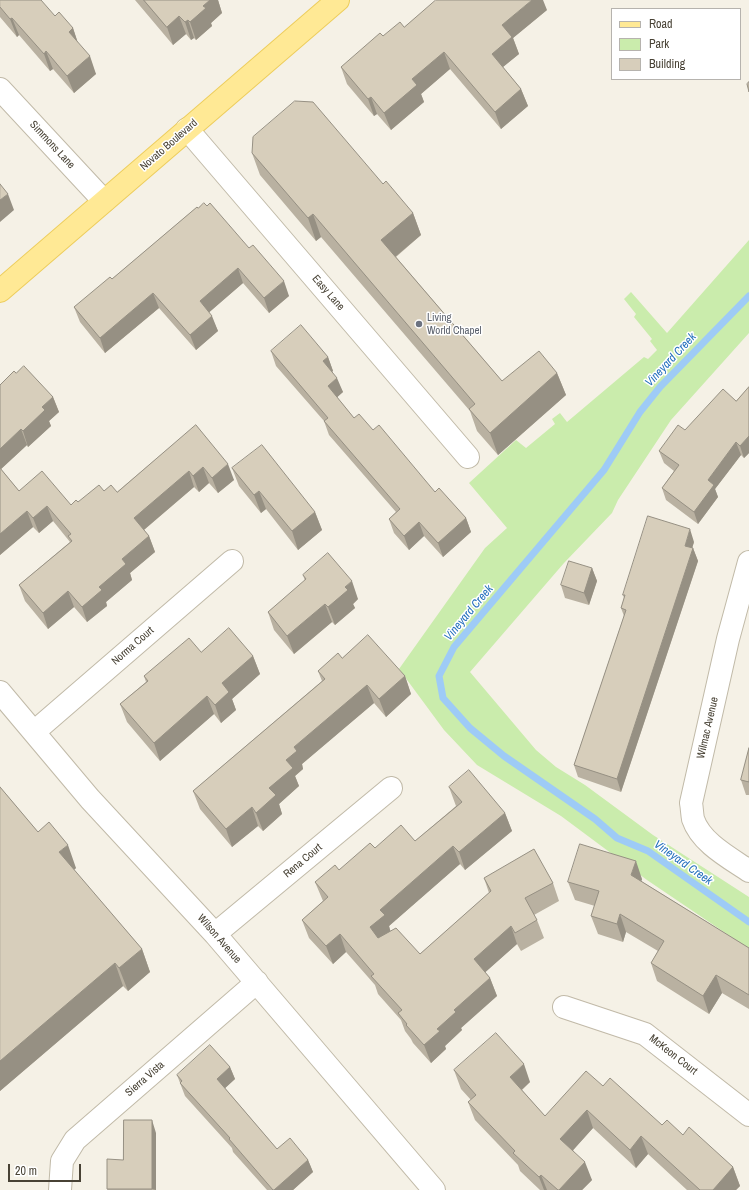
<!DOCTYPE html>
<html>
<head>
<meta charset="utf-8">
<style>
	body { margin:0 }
	#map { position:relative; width:749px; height:1190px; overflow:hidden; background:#f5f1e6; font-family:"Archivo Narrow",sans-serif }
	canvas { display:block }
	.legend { position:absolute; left:611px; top:8px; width:130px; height:72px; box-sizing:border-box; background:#fff; border:1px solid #b6b3ae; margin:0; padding:5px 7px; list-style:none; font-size:12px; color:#484235 }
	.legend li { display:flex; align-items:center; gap:8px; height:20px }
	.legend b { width:20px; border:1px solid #b6b3ae }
	.scale { position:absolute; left:8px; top:1164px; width:73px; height:18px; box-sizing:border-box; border:2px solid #484235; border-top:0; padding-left:5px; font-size:12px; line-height:14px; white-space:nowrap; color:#484235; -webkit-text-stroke:3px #fff; paint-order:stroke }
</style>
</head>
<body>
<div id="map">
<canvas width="749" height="1190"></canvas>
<ul class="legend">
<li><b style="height:5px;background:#ffe995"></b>Road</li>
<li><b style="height:11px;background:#caecac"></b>Park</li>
<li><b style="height:11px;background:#d7cebb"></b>Building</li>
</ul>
<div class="scale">20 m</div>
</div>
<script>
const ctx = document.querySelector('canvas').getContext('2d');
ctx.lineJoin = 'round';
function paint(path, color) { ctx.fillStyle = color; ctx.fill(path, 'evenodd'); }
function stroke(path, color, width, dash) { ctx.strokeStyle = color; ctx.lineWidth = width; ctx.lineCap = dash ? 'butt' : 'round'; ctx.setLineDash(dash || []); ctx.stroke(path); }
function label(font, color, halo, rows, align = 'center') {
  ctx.font = font + ' "Archivo Narrow",sans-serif'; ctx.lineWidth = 3; ctx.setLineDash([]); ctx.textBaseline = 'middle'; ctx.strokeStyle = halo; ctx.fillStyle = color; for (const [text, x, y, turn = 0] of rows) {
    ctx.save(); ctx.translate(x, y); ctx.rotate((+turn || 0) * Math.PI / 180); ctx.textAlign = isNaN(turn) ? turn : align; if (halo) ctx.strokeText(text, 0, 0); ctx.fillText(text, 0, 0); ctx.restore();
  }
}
paint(new Path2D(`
	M749,240V333L671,420L618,500L612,513L564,563L470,672L536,750L556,767L585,785L653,835L749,897V949L647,880L561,816L477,765L444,730L399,669L485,548L507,528L469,483L516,440L526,448L555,424L552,419L560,413L567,422L644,357L648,359L657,350L650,341L652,339L634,317L636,314L624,299L631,292L667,333Z`), '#caecac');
stroke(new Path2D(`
	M749,296L660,387L640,412L604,470L454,647L439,676L443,698L470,728L504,756L595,819L617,838L648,851L749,922`), '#9ecbf6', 7);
const minor = new Path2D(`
	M0,89L104,201
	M187,129L468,457
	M749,562L728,639L691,803C692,808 692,814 693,819C701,843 730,858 749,871
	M0,692L90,799L215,934L434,1190
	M34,732L232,561
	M215,934L391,788
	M564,1007L645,1034L749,1115
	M60,1190L62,1161L75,1140L257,982`);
const major = new Path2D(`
	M0,291L338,0`);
stroke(minor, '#c1baa8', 24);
stroke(major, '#edcd5c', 24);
stroke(minor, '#fff', 22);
stroke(major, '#ffe995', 22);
paint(new Path2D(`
	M0,0L55,16L73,28L78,44L96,74L74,93L53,69L50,71L19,35L17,37L0,17Z
	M135,0H218L222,13L211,23L212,26L196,40L194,38L191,40L186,34L173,45Z
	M547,10L513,38L519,54L503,67L521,89L528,106L501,129L450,69L421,94L424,102L391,130L377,114L374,116L347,84L341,67L383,36L404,27Z
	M252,153L383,184L413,213L421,235L396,257L502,381L557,373L566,395L498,455L477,431L470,411L321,237L316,241L260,175Z
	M197,207L289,296L269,313L243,283L209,312L218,331L196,350L159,308L105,353L80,322L74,307L112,279Z
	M271,351L328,357L333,371L332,372L343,392L337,397L354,418L373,430L435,492L466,518L471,532L443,557L424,536L409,550L394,533L389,519L396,512L329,435L324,421L276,366Z
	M16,373L53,397L59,412L49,421L51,426L28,447L27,445L1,469L19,491L71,505L104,491L117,492L196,425L234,480L218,493L209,483L199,492L194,487L144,530L149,536L155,552L130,573L132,580L106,602L107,606L87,622L74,607L48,629L25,601L19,585L70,542L53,521L39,533L33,527L0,555V385Z
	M749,387V453L744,458L741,455L715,489L718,497L698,524L666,500L662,488L674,471L664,463L659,451L685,430L736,401Z
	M232,468L315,512L322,530L298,550L266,509L261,513L239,486Z
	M694,542L692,548H693L698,561L621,792L578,777L574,765L624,616L621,608L624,598L623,595Z
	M592,568L597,581L589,605L565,598L561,585Z
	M303,575L358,599L353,604L355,608L335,625L332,622L294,654L274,630L268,612L305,581Z
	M201,652L253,656L260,674L232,699L236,710L221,723L214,714L160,761L127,722L120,704L146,682L144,676Z
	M342,658L405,676L411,694L386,717L374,703L302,764L303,769L295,776L299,786L279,804L282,814L263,831L258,826L232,847L200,809L193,791L322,681L318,671Z
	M749,748V795H746L741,780Z
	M0,787L38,832L76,868L74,870L142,949L150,972L128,991L123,986L0,1091Z
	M449,787L505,813L512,831L465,870L460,864L389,926L390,931L420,954L489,893L484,878L553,883L559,901L534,915L537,920L544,938L521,951L517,944L485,972L490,978L497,996L461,1028L462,1030L445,1046L446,1049L431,1063L413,1043L411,1039L405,1031L401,1020L378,994L375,985L346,952L333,964L309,938L302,920L323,901L315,882L339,870L375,848L415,841L456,806Z
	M642,879L641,881L749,948V1009L722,993L709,1014L657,981L651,963L658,951L626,932L623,942L598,934L591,916L595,906L575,900L568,882Z
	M230,1067L235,1079L225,1088L277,1149L308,1160L313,1172L293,1190H267L233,1152L232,1148L185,1096L177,1075Z
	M454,1070L530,1082L522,1090L545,1116L603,1086L662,1125L683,1135L733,1167L740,1186L736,1190H687L648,1154L636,1168L593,1128L573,1150L592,1180L582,1190H540L520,1171L518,1165L475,1120L468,1102L471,1100L461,1089Z
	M156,1133V1190H107L123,1160Z`), '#b9b1a1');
paint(new Path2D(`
	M210,0H218L222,13L211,23L212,26L196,40L190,22L203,6Z
	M532,0H543L547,10L513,38L519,54L498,71L492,54L502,25Z
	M179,16L186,34L173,45L167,27Z
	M12,18L19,35L17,37L10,19Z
	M188,20L194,38L191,40L185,22Z
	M73,28L79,46L69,32Z
	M46,51L53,69L50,71L44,54Z
	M444,52L450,69L421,94L424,102L391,130L384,113L412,79Z
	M90,56L96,74L74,93L67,76Z
	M521,89L528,106L501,129L495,112Z
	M371,97L377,114L374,116L368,99Z
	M8,194L14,210L0,222V200Z
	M413,213L421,235L389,262L381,240Z
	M313,214L321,237L316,241L308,218Z
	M238,268L243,283L205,316L200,301Z
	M284,281L289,296L269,313L264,298Z
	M153,293L159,308L105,353L100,338Z
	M212,316L218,331L196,350L190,335Z
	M328,357L333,371L328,375L323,361Z
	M557,373L566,395L498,455L490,433Z
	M337,378L343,392L333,401L328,386Z
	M53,397L59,412L49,421L51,426L28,447L23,431L42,407Z
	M21,429L27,445L0,470V449Z
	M749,436V453L744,458L740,446Z
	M736,442L741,455L715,489L718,497L698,524L694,512L708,480Z
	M228,464L234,480L218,493L212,478Z
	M203,467L209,483L199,492L193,476Z
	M189,471L194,487L139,534L134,518Z
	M259,491L266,509L261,513L254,495Z
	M47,506L53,521L39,533L33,518Z
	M27,511L33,527L0,555V534Z
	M315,512L322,530L298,550L292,531Z
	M466,518L471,532L443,557L438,543Z
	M419,522L424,536L409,550L404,536Z
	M690,529L694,542L689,558L685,546Z
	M149,536L155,552L130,573L132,580L106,602L107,606L87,622L82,607L122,559Z
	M693,548L698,561L621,792L617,779Z
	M592,568L597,581L589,605L584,593Z
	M352,581L358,599L353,604L355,608L335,625L328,607L345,587Z
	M68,591L74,607L48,629L43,613Z
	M325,604L332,622L294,654L287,636Z
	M253,656L260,674L232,699L236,710L221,723L215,705L222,683Z
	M405,676L411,694L386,717L379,699Z
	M367,685L374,703L302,764L303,769L295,776L299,786L279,804L282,814L263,831L256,813L269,788L294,747Z
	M207,696L214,714L160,761L154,743Z
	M252,807L258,826L232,847L226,829Z
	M505,813L512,831L465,870L459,852Z
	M68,845L76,868L68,875L59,852Z
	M453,846L460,864L389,926L391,933L376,945L370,927L380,910Z
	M636,861L642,879L638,893L631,875Z
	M620,914L626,932L623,942L617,924Z
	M511,926L517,944L480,977L474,959Z
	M340,934L346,952L333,964L326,946Z
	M142,949L150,972L128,991L119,968Z
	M115,963L123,986L0,1091V1061Z
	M716,975L722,993L709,1014L703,996Z
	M490,978L497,996L461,1028L462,1030L445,1046L446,1049L431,1063L424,1045L437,1029L454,1010Z
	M524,1064L530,1082L516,1095L510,1077Z
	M230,1067L235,1079L222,1091L217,1079Z
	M587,1110L593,1128L567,1157L560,1139Z
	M152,1120L156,1133V1190L152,1189Z
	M641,1136L648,1154L636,1168L630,1150Z
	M308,1160L313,1172L293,1190H274Z
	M585,1162L592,1180L582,1190H559Z
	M733,1167L740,1186L736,1190H713Z
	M541,1175L547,1190H544L539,1177Z`), '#969083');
const building = new Path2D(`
	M0,0H41L55,16L59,12L73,28L69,32L90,56L67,76L46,51L44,54L12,18L10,19L0,7Z
	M144,0H210L203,6L206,8L190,22L188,20L185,22L179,16L167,27Z
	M436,0H532L502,25L512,37L492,54L521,89L495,112L444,52L412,79L417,85L384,113L371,97L368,99L341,67L380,33L383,36L400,22L404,27Z
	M749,82V92L747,84Z
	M295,101L313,102L383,184L386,181L413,213L381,240L502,381L539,351L557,373L490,433L469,409L475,404L313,214L308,218L252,153L253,137Z
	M0,184L8,194L0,200Z
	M204,203L207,206L210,203L249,248L253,245L284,281L264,298L238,268L200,301L212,316L190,335L153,293L100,338L74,307L110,277L112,279L197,207L198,208Z
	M301,325L328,357L323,361L337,378L328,386L354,418L359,414L373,430L379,425L435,492L439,488L466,518L438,543L419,522L404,536L389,519L400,509L324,421L328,418L271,351Z
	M24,366L53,397L42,407L45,410L23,431L21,429L0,449V385L14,371L16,373Z
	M749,387V436L740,446L736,442L708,480L714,485L694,512L662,488L679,465L659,451L678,425L685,430L723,389L736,401Z
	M196,425L228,464L212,478L203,467L193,476L189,471L134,518L149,536L122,559L126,564L99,587L102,590L82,607L68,591L43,613L19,585L72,541L68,536L71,534L47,506L33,518L27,511L0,534V468L19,491L42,471L71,505L76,500L78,502L99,485L104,491L111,485L117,492Z
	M262,445L315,512L292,531L259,491L254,495L232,468Z
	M648,516L690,529L685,546L693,548L617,779L574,765L626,610L621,608L625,595H623Z
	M328,553L352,581L345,587L348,590L328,607L325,604L287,636L268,612L306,579L303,575Z
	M569,561L592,568L584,593L561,585Z
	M229,628L253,656L222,683L229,692L215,705L207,696L154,743L120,704L148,681L144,676L189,638L201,652Z
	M368,635L405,676L379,699L367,685L294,747L297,751L286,760L293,768L269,788L276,795L256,813L252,807L226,829L193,791L325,679L318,671L338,653L342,658Z
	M749,748V782L741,780Z
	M469,770L505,813L459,852L453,846L380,910L385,915L370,927L378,938L396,928L420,954L491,891L484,878L534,849L553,883L525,898L537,920L515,933L511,926L474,959L490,978L454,1010L456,1012L437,1029L440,1031L424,1045L406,1025L407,1024L398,1013L402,1010L371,976L374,974L340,934L326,946L302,920L328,897L315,882L335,865L339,870L370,843L375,848L401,825L415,841L462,802L449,787Z
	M0,787L38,832L49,822L68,845L59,852L142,949L119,968L115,963L0,1061Z
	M580,844L636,861L631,875L749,948V995L716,975L703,996L651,963L664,941L620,914L617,924L591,916L599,891L568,882Z
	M496,1033L524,1064L510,1077L545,1116L586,1071L603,1086L610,1078L662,1125L667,1120L683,1135L689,1127L733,1167L713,1190H700L641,1136L630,1150L587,1110L560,1139L585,1162L559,1190H558L541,1175L539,1177L513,1153L515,1151L468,1102L476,1095L454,1070Z
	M210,1045L230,1067L217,1079L277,1149L290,1138L308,1160L274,1190H273L229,1139L230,1138L180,1083L182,1081L177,1075Z
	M124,1120H152V1189H107V1159L123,1160Z`);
paint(building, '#d7cebb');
stroke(building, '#969083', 1);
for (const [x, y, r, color] of [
	[419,324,4,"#6b7280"]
]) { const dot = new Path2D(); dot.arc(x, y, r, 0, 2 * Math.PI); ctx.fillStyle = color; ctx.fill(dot); stroke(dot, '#fff', 1.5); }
label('11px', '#484235', '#fff', [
	["Simmons Lane",52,145,47],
	["Novato Boulevard",169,145,-41],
	["Easy Lane",328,293,49],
	["Norma Court",133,646,-41],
	["Wilmac Avenue",708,728,-77],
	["Rena Court",303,861,-40],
	["Wilson Avenue",219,939,49],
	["McKeon Court",673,1055,38],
	["Sierra Vista",145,1079,-41]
]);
label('11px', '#5b616d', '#fff', [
	["Living",427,318],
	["World Chapel",427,331]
], 'left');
label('italic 12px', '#2570bd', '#fff', [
	["Vineyard Creek",671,360,-47],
	["Vineyard Creek",469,613,-50],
	["Vineyard Creek",683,863,35]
]);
</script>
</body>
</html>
